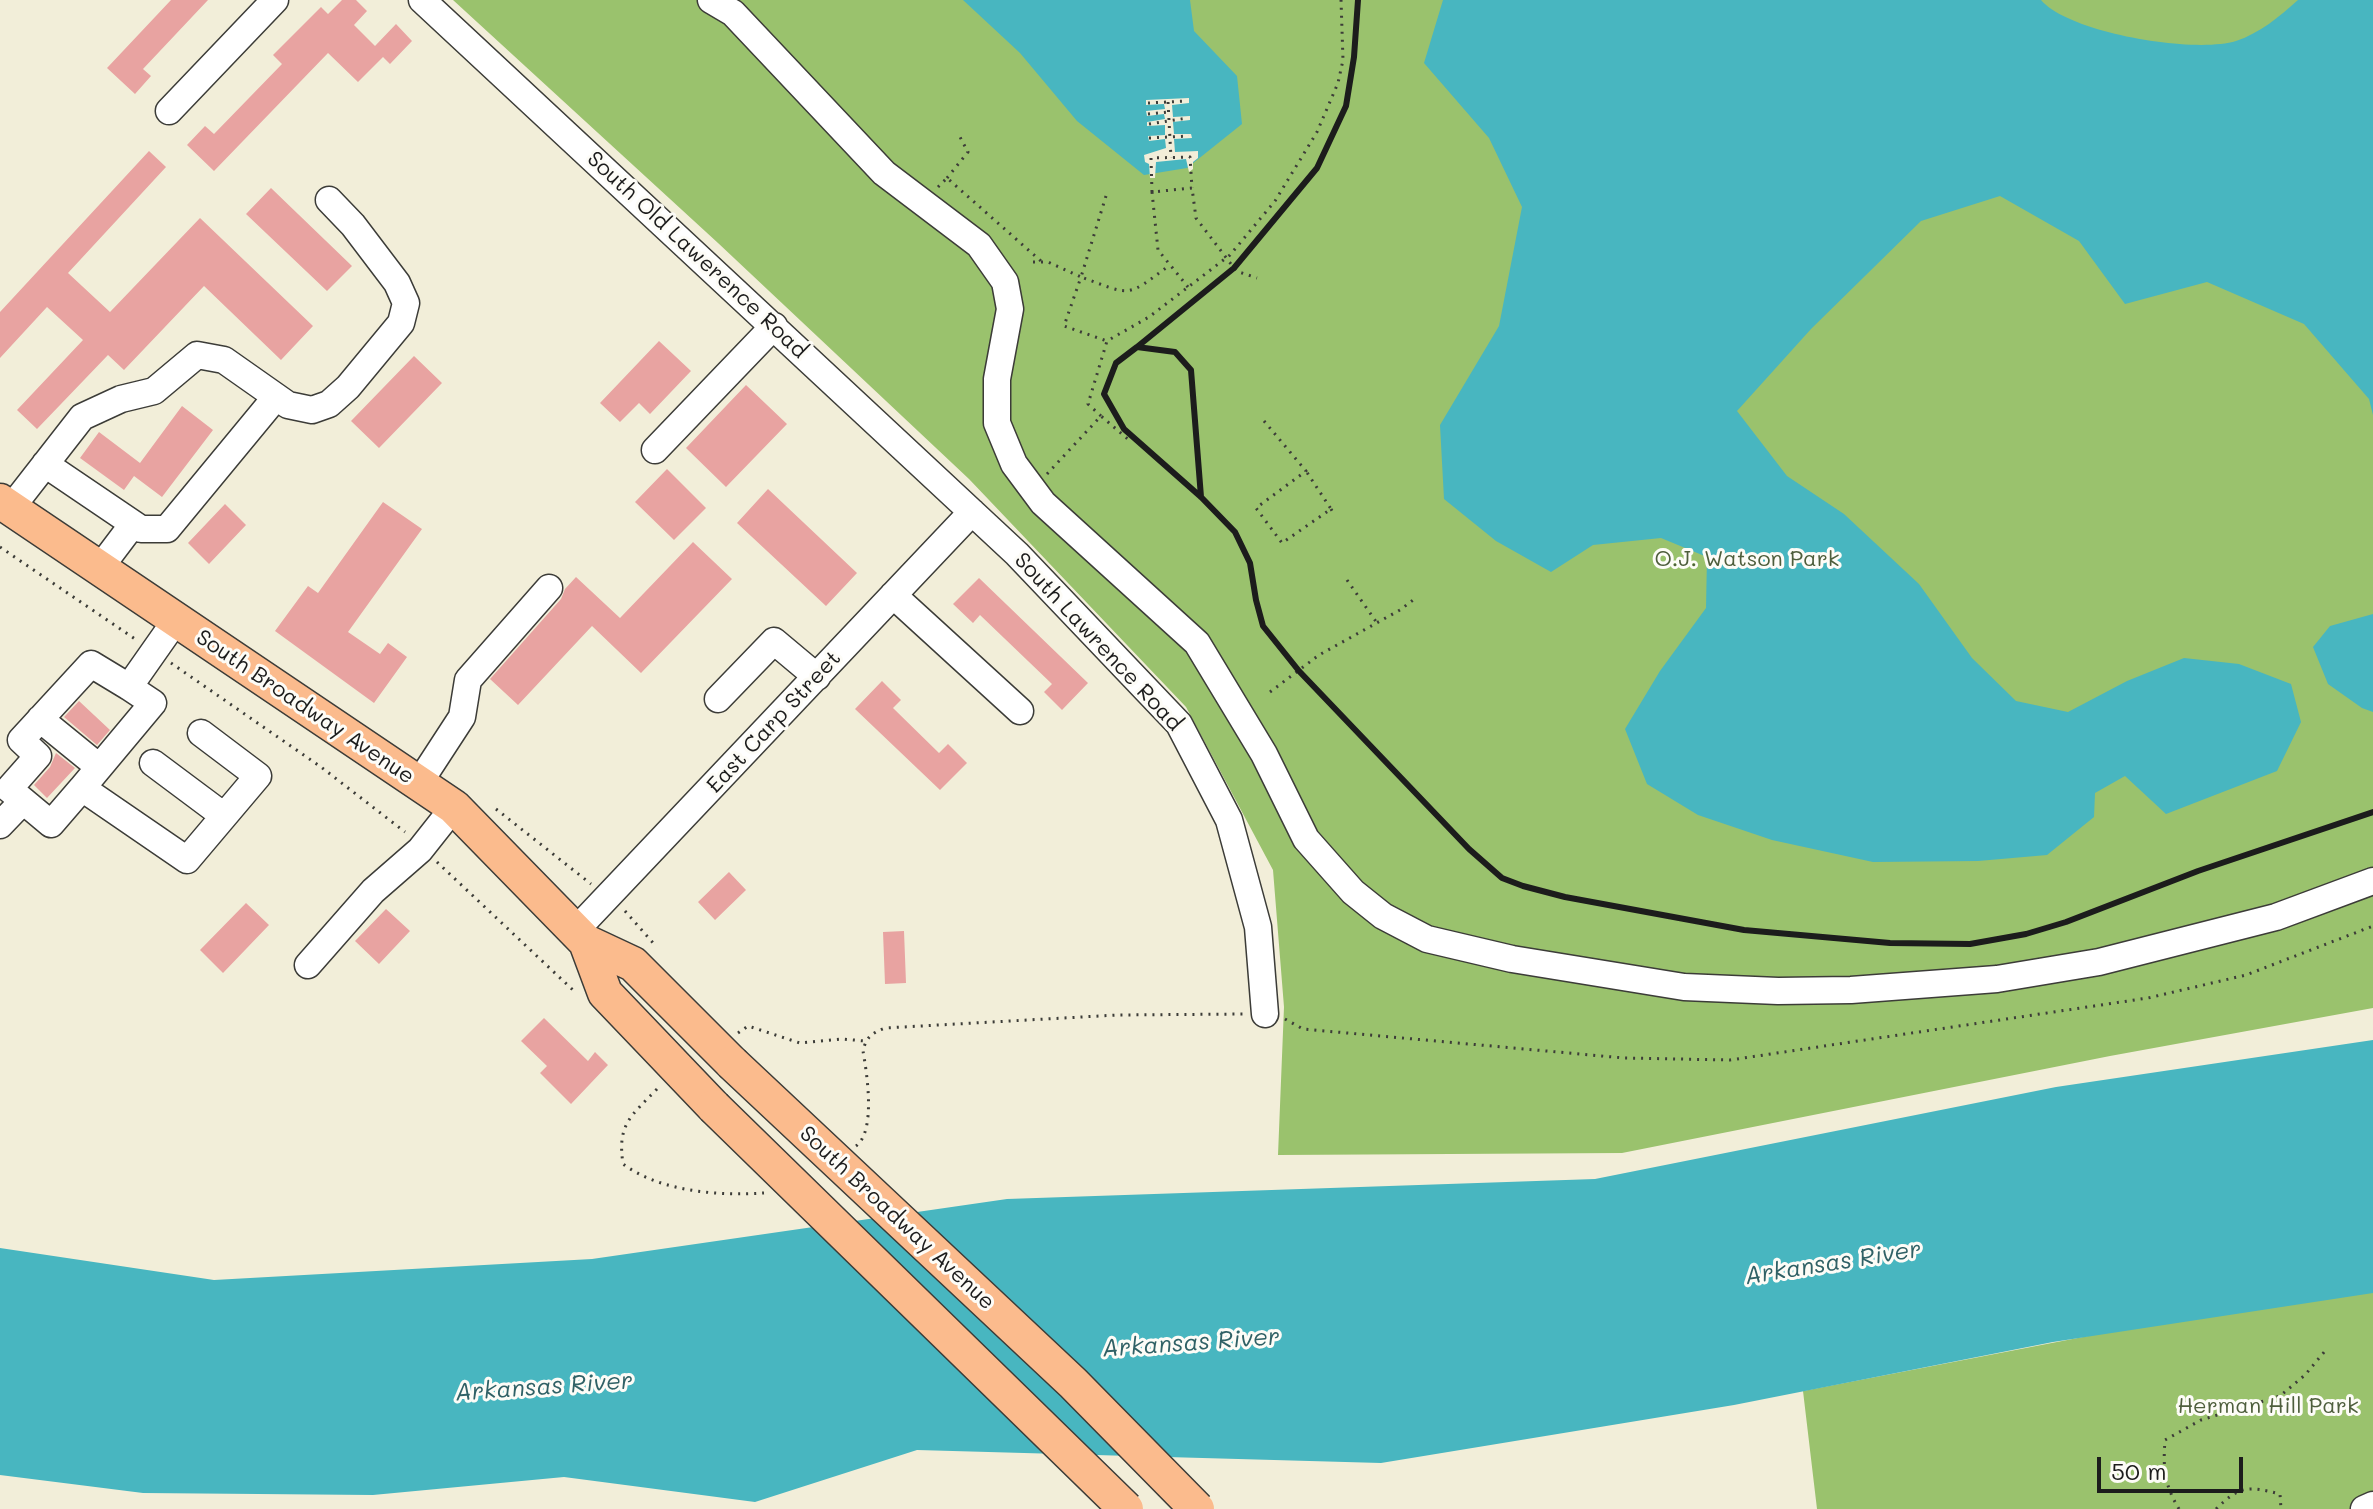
<!DOCTYPE html>
<html>
<head>
<meta charset="utf-8">
<style>
	body { margin:0 }
	#map { position:relative; width:2373px; height:1509px; overflow:hidden; background:#f2eed9; font-family:Mali,sans-serif }
	canvas { display:block }
	.scale { position:absolute; left:2097px; top:1457px; width:146px; height:36px; box-sizing:border-box; border:4px solid #1c1c1c; border-top:0; padding-left:10px; font-size:24px; line-height:28px; white-space:nowrap; color:#1c1c1c; -webkit-text-stroke:6px #fdfcf7; paint-order:stroke }
</style>
</head>
<body>
<div id="map">
<canvas width="2373" height="1509"></canvas>
<div class="scale">50 m</div>
</div>
<script>
const ctx = document.querySelector('canvas').getContext('2d');
ctx.lineJoin = 'round';
function paint(path, color) { ctx.fillStyle = color; ctx.fill(path, 'evenodd'); }
function stroke(path, color, width, dash) { ctx.strokeStyle = color; ctx.lineWidth = width; ctx.lineCap = dash ? 'butt' : 'round'; ctx.setLineDash(dash || []); ctx.stroke(path); }
function label(font, color, halo, rows, align = 'center') {
  ctx.font = font + ' Mali,sans-serif'; ctx.lineWidth = 6; ctx.setLineDash([]); ctx.textBaseline = 'middle'; ctx.strokeStyle = halo; ctx.fillStyle = color; for (const [text, x, y, turn = 0] of rows) {
    ctx.save(); ctx.translate(x, y); ctx.rotate((+turn || 0) * Math.PI / 180); ctx.textAlign = isNaN(turn) ? turn : align; if (halo) ctx.strokeText(text, 0, 0); ctx.fillText(text, 0, 0); ctx.restore();
  }
}
paint(new Path2D(`
	M453,0H2373V1008L2110,1056L1622,1153L1278,1155L1284,1007L1273,870L1186,707L969,479L718,243Z
	M2373,1281V1509H1817L1803,1391Z`), '#9ac26d');
paint(new Path2D(`
	M963,0H1190L1194,31L1237,76L1242,124L1187,168L1144,175L1077,121L1020,53Z
	M1443,0H2041C2069,33 2194,54 2236,41C2260,33 2279,17 2298,0H2373V415L2369,399L2304,324L2207,282L2125,304L2079,241L2000,196L1921,221L1811,329L1737,411L1787,476L1844,514L1919,584L1972,658L2016,701L2068,712L2127,681L2184,658L2239,664L2291,684L2301,722L2277,771L2166,814L2125,776L2095,793L2094,817L2047,855L1978,861L1873,862L1772,840L1698,815L1647,784L1625,729L1660,671L1706,608L1707,557L1661,538L1593,545L1551,572L1496,541L1444,499L1440,425L1499,326L1522,207L1489,138L1424,63Z
	M2373,614V712L2362,708L2328,684L2313,647L2330,626Z
	M2373,1040V1293L2053,1342L1734,1405L1381,1463L917,1450L755,1502L564,1477L373,1495L143,1493L0,1475V1248L214,1280L592,1259L1007,1199L1595,1179L2056,1087Z`), '#48b6c0');
paint(new Path2D(`
	M1189,98V103L1172,105L1173,117L1190,116V120L1173,122L1174,134H1191L1192,138L1174,139L1175,152L1198,151V158L1193,162V169L1189,172L1186,159L1156,162L1155,178H1150L1149,164L1145,162L1144,155L1166,148L1165,139L1149,141L1148,136L1165,135V125L1147,126V122L1165,119L1164,114L1147,116L1146,111L1165,109L1164,104L1146,105V100Z`), '#f2eed9');
paint(new Path2D(`
	M171,0H208L143,69L151,76L135,94L107,68Z
	M342,0H356L367,11L354,25L375,46L396,24L412,41L390,64L383,57L358,82L328,53L214,171L187,145L205,126L214,134L282,64L273,55L321,7L328,14Z
	M149,151L166,167L68,273L110,312L200,218L313,326L281,360L204,286L124,370L108,355L37,429L17,410L83,340L47,307L0,358V312Z
	M271,188L352,266L327,291L246,214Z
	M659,341L691,371L650,414L639,403L620,422L600,403Z
	M414,356L442,383L379,448L351,421Z
	M746,385L787,424L726,487L686,448Z
	M182,406L213,430L162,497L134,476L124,490L80,458L99,432L140,463Z
	M667,469L706,508L674,540L635,502Z
	M768,489L857,573L826,606L737,523Z
	M383,502L422,529L348,632L380,654L388,643L407,657L374,703L275,631L308,586L318,593Z
	M225,504L246,525L209,564L188,543Z
	M693,542L732,579L641,673L592,626L518,705L490,679L561,599L565,589L576,577L620,618Z
	M979,578L1088,683L1062,710L1044,692L1052,684L980,615L973,623L953,604Z
	M882,681L901,700L893,708L939,753L948,744L967,763L940,790L855,709Z
	M79,701L110,730L97,745L64,717Z
	M56,753L75,768L47,798L34,785L50,767Z
	M729,872L746,890L715,920L698,902Z
	M246,903L269,925L223,973L200,950Z
	M386,909L410,931L379,964L355,941Z
	M904,931L906,983L885,984L883,932Z
	M544,1018L588,1061L595,1052L608,1065L571,1104L540,1073L547,1066L521,1041Z`), '#e8a3a1');
const minor = new Path2D(`
	M422,0L1017,554L1179,724L1229,820L1258,927L1265,1014
	M711,0L733,13L884,173L979,245L1005,282L1010,309L997,379V423L1014,464L1043,503L1197,643L1264,754L1306,839L1353,892L1383,916L1427,939L1512,959L1684,987L1778,991L1851,990L1997,979L2099,962L2276,917L2373,881
	M169,111L275,0
	M655,450L774,326
	M45,464L141,529H167L276,397
	M11,508L82,417L121,399L154,391L197,355L224,360L288,405L312,410L329,404L348,387L401,323L406,303L397,283L353,225L329,200
	M99,569L133,524
	M893,595L1020,711
	M176,620L129,687L153,703L82,788L187,860L258,776L201,733
	M718,699L774,641L817,677
	M40,719L99,767
	M153,763L224,816
	M419,783L462,717L468,680L549,588
	M82,788L51,824L9,789L38,756L21,740L91,664L129,687
	M0,825L23,801
	M575,931L972,512
	M308,965L373,891L420,850L454,807
	M2364,1509L2373,1505`);
const major = new Path2D(`
	M0,501L454,807L586,942L633,964L732,1063
	M586,942L605,993L714,1107`);
stroke(minor, '#3c3c38', 29);
stroke(major, '#3c3c38', 37);
stroke(new Path2D(`
	M1168,102L1171,158
	M1148,103L1187,101
	M1148,114L1168,112
	M1149,124L1188,118
	M1149,138L1189,136
	M947,178L968,152L960,137
	M938,187L947,178L1042,262
	M1152,192L1151,158L1190,157L1192,188
	M1106,196L1081,277C1133,296 1125,298 1170,265
	M1033,262H1048L1081,277L1064,326L1107,341
	M1188,287L1158,250L1152,192L1192,188L1196,218L1234,268L1239,272L1257,278
	M1101,416L1088,404L1107,341L1149,317L1230,255L1275,201L1317,132L1338,83L1343,60L1341,0
	M1264,421L1306,471L1256,508L1282,543L1331,509L1306,471
	M1047,474L1101,416L1130,441
	M1331,509L1335,516
	M0,547L135,639
	M1347,580L1377,623
	M171,663L321,767L405,832
	M1270,692L1319,655L1400,610L1417,597
	M496,809L591,884
	M437,862L574,991
	M625,911L654,944
	M1285,1019L1303,1029L1624,1058L1730,1060L2148,998L2246,975L2373,926
	M738,1033L748,1026L800,1043L842,1039L865,1041
	M657,1089C631,1116 617,1124 623,1164C661,1192 719,1196 764,1193
	M856,1146C876,1131 867,1074 863,1051C866,1037 872,1033 885,1028L1117,1015L1243,1014
	M2179,1509C2164,1484 2163,1468 2165,1440L2201,1420L2280,1396L2305,1375L2325,1351
	M2216,1509C2240,1485 2249,1486 2280,1494L2281,1509`), '#3c3c38', 3, [2, 6]);
stroke(minor, '#fff', 26);
stroke(major, '#fbbb8d', 34);
stroke(new Path2D(`
	M1137,347L1234,268L1317,168L1346,106L1354,57L1358,0
	M1201,497L1191,370L1175,352L1137,347L1116,363L1104,394L1124,429L1201,497L1235,532L1250,563L1256,600L1263,626L1299,671L1469,849L1502,878L1523,886L1565,897L1744,930L1890,943L1970,944L2026,934L2066,922L2198,871L2373,812`), '#1c1c1c', 6);
const majorBridge = new Path2D(`
	M732,1063L1073,1383L1197,1509
	M714,1107L1126,1509`);
stroke(majorBridge, '#3c3c38', 37, []);
stroke(majorBridge, '#fbbb8d', 34);
label('22px', '#1c1c1c', '#fdfcf7', [
	["South Old Lawerence Road",697,255,43],
	["South Lawrence Road",1098,642,47],
	["South Broadway Avenue",305,707,34],
	["East Carp Street",774,722,-47],
	["South Broadway Avenue",897,1218,43]
]);
label('22px', '#4e5e3c', '#fdfcf7', [
	["O.J. Watson Park",1747,559],
	["Herman Hill Park",2268,1406]
]);
label('italic 24px', '#306166', '#fdfcf7', [
	["Arkansas River",1833,1263,-9],
	["Arkansas River",1191,1343,-4],
	["Arkansas River",544,1387,-4]
]);
</script>
</body>
</html>
